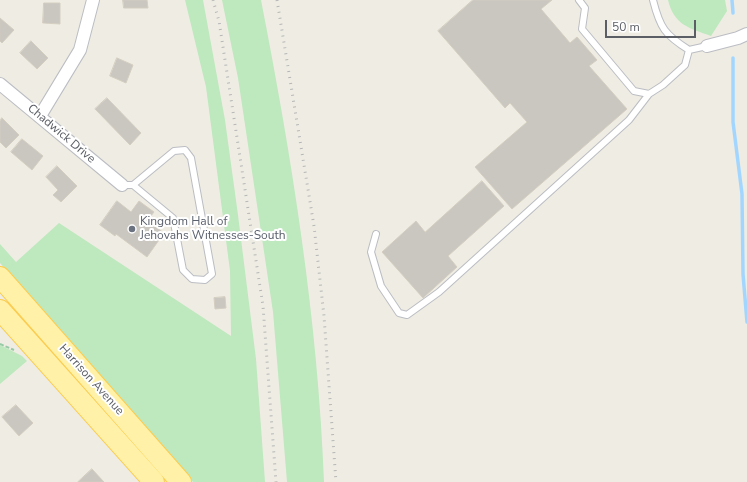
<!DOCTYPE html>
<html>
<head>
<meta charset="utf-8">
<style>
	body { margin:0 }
	#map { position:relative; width:747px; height:482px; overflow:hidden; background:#efede3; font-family:"Nunito Sans",sans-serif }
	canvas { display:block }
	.scale { position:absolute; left:605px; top:20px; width:91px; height:18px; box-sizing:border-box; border:2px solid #5b5f65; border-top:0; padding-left:5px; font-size:12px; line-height:14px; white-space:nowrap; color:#5b5f65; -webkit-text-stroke:3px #fff; paint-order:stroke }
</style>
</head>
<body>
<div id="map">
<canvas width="747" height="482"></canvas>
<div class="scale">50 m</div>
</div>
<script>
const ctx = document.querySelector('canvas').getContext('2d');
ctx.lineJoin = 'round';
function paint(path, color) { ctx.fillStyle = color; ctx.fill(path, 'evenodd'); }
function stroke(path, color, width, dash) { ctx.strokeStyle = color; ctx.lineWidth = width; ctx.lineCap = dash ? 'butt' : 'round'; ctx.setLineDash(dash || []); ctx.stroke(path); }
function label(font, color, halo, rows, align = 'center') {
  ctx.font = font + ' "Nunito Sans",sans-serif'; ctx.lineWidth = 4; ctx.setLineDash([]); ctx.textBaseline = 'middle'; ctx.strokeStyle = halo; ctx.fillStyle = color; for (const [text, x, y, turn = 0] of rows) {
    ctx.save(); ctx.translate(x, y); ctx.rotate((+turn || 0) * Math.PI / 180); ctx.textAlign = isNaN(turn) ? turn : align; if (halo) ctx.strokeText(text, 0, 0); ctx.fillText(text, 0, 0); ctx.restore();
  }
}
paint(new Path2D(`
	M185,0H203L225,120L238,215L256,359L265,482H193L0,263V244L16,262L59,223L231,336L230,271L206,87Z
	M222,0H261C292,159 318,320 324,482H287L273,312L238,78Z
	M668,0H725L727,11L711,36C689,28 674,25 668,0Z
	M0,345L22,356L27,361L0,384Z`), '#bee8be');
stroke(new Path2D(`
	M732,0L733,13
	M733,58V122L742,194L743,274L747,322`), '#a3d6ff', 3.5);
const building = new Path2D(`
	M123,0H147L148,8H124Z
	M473,0H552L541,9L570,43L577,37L597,60L589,66L627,109L512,209L475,167L527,122L510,103L505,108L438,31Z
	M44,3H60V24L43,23Z
	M0,18L14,30L2,43L0,41Z
	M31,41L48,58L37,69L20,53Z
	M117,58L133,65L126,83L110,76Z
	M107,98L141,133L130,145L95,109Z
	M2,118L19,135L6,148L0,142V121Z
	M22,139L43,156L32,170L11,152Z
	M57,166L77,186L61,202L53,195L58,190L46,177Z
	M482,181L504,206L448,256L457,267L423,298L382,252L416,221L425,232Z
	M117,201L131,212L139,201L154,212L147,221L164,233L147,257L116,234L115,236L100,225Z
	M225,297L226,308L215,309L214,298Z
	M16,405L33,423L19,436L2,417Z
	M92,469L104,482H78Z`);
paint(building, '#cac6c0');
stroke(building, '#d4cec1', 1);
const service = new Path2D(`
	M579,0L585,8L582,29L634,91L649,94L663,85L685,65L689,50
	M653,0C660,28 665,35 689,50L707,46
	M122,185H133L174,151L185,150L191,158L212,274L205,280L192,279L183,270L173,218L133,185
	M376,234L371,252L381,286L399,313L407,315L439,292L629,120L649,94`);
const minor = new Path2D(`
	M707,46L738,38L747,34
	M0,84L122,185
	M40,116L80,50L93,0`);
const primary = new Path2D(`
	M0,277L181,482
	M0,310L154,482`);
stroke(service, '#bbbdc3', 8);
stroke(minor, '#bbbdc3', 14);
stroke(primary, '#fbcc51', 22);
stroke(new Path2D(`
	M0,344L14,350`), '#96caa6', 2, [4, 2]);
stroke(service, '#fff', 6);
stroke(minor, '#fff', 12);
stroke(primary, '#fff2a8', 20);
stroke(new Path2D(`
	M213,0L219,21L263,306L276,482
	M277,0L314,226L324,316L336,482`), '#b5b6b6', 3, [1, 5]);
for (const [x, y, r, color] of [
	[132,229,4,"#6b7280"]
]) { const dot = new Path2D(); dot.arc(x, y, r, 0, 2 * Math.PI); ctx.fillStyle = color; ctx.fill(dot); stroke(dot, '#fff', 1.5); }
label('12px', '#5b5f65', '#fff', [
	["Chadwick Drive",61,134,40],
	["Harrison Avenue",91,380,48]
]);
label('12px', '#5b616d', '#fff', [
	["Kingdom Hall of",140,222],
	["Jehovahs Witnesses-South",140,236]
], 'left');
</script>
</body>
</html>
